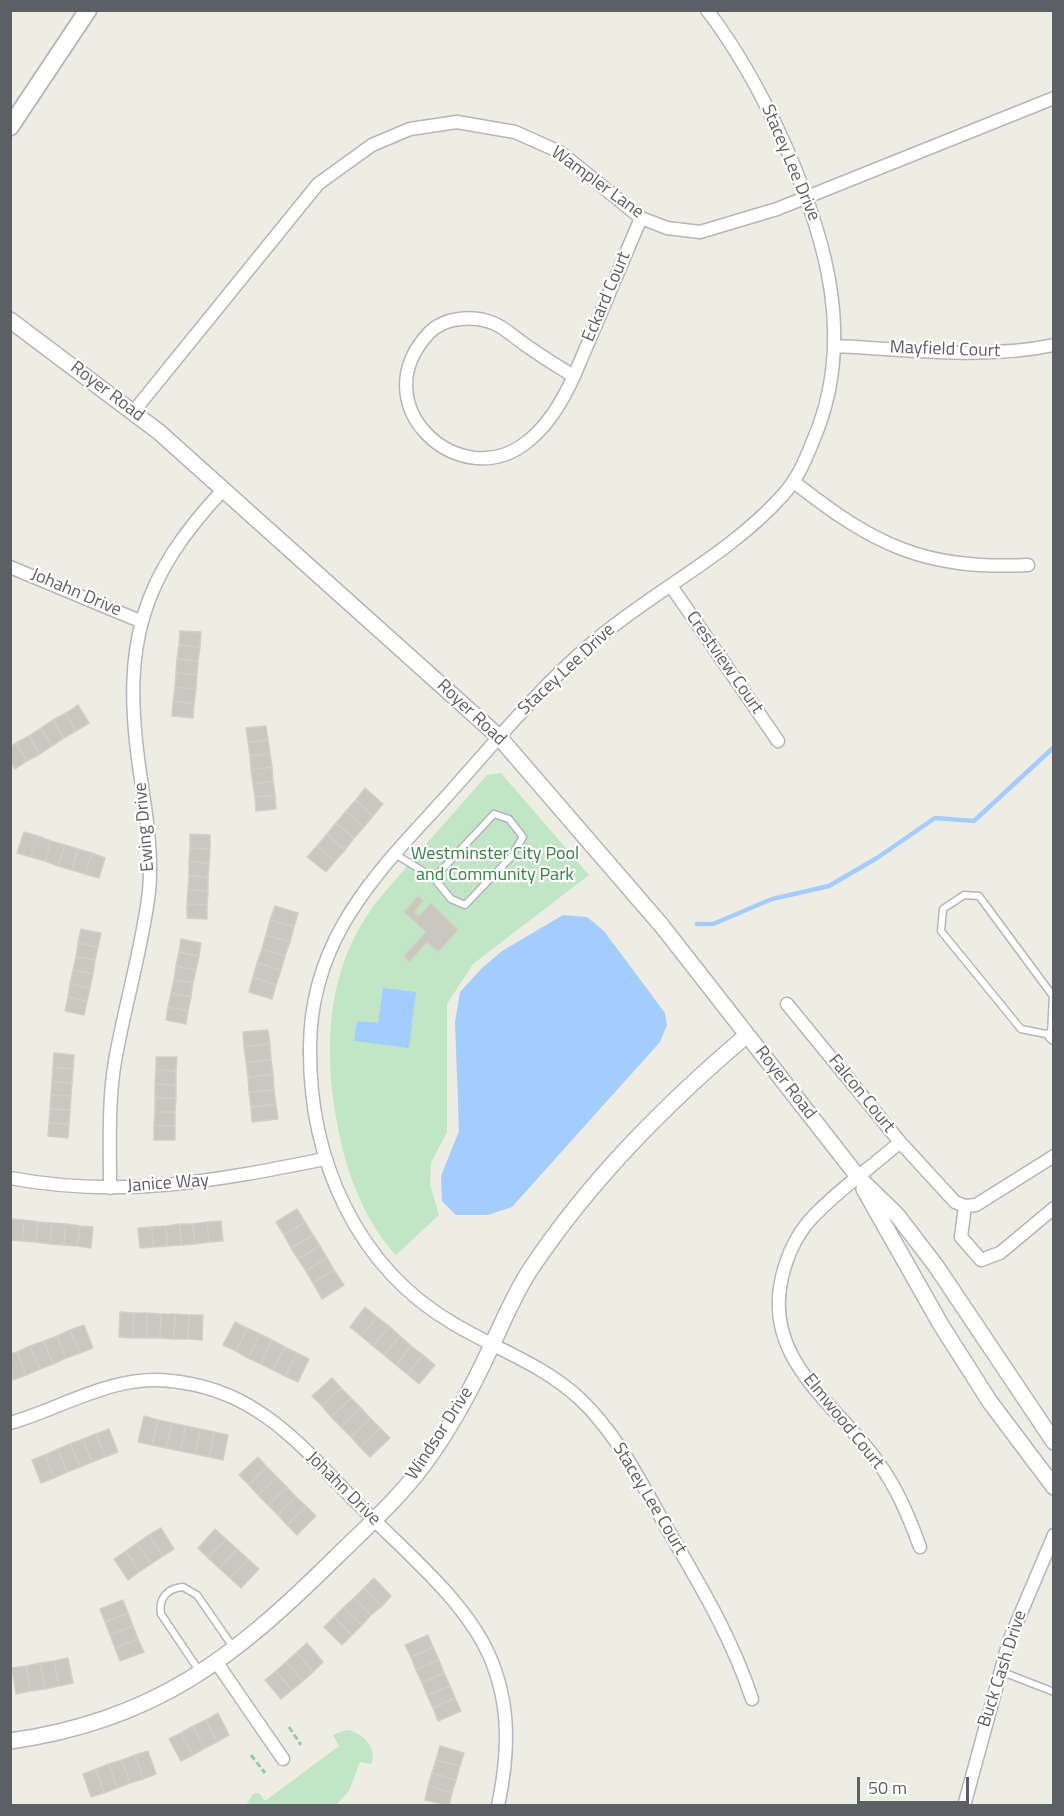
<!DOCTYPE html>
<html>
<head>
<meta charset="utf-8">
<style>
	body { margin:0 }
	#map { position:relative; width:1064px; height:1816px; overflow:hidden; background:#eeede4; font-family:"Titillium Web",sans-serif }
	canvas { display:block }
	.frame { position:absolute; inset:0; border:12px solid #5c5f64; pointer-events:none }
	.scale { position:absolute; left:857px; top:1777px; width:112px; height:27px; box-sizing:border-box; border:3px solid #5c5f64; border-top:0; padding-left:8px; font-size:18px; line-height:21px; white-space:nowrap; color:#5c5f64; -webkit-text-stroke:4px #fff; paint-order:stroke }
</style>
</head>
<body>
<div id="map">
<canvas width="1064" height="1816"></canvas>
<div class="frame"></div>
<div class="scale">50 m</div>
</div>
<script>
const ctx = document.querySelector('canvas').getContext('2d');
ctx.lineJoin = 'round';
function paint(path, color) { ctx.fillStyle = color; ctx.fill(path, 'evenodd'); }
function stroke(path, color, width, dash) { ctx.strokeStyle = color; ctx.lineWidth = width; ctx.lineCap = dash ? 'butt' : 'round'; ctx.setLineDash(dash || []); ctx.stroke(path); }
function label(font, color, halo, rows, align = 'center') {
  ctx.font = font + ' "Titillium Web",sans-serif'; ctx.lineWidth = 4.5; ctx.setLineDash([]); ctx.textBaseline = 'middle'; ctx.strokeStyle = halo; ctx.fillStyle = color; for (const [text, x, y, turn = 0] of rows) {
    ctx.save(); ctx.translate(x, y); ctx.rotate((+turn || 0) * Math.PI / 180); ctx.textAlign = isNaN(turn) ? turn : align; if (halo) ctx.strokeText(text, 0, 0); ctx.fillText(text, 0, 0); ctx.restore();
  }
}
paint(new Path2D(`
	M501,773L589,875L473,964L447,1004V1132L431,1163L430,1184L439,1215L396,1255C365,1223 346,1171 338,1128C324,1057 325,980 366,917C378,898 395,881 409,864C435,834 461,804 487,775Z
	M346,1730C361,1731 379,1748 371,1764L360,1762L349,1791L336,1805H246L254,1793H259L265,1801L339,1746L333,1735Z`), '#c0e6c5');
paint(new Path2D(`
	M563,915L587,917L604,931L665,1013L667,1025L660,1042L512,1207L488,1215H456L442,1201L441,1176L459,1131L455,1022L460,992L482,968L502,951Z
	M383,988L416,992L409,1048L354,1041L357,1021L378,1023Z`), '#a3ccff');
stroke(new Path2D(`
	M697,924H713L772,899L829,886L877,858L935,818L974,821L1054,747`), '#a3ccff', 4.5);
const building = new Path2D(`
	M180,631L201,632L200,647L179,645Z
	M179,645L200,647L198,661L177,659Z
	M177,659L198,661L197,675L176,673Z
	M176,673L197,675L196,689L175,687Z
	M175,687L196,689L194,703L173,702Z
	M173,702L194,703L193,718L172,716Z
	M78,705L89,723L76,731L66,713Z
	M66,713L76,731L64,738L53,720Z
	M53,720L64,738L52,746L41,728Z
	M266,726L268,740L248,742L246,728Z
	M41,728L52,746L40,754L29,736Z
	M29,736L40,754L27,761L16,743Z
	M268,740L270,753L250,756L248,742Z
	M16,743L27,761L15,769L10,761V747Z
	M270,753L272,767L251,770L250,756Z
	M272,767L273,781L253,784L251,770Z
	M273,781L275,795L255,797L253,784Z
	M365,788L383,804L373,816L356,800Z
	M275,795L276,809L256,811L255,797Z
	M356,800L373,816L364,827L346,811Z
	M346,811L364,827L354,838L336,823Z
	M336,823L354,838L345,850L327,834Z
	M24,832L38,836L31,857L17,853Z
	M190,834L210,835V849L190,848Z
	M327,834L345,850L335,861L317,846Z
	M38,836L51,841L45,861L31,857Z
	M51,841L65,845L58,866L45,861Z
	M65,845L78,849L72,870L58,866Z
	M317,846L335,861L326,872L307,857Z
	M190,848L210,849L209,863L189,862Z
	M78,849L92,853L85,874L72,870Z
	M92,853L105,858L99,878L85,874Z
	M189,862L209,863L208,877L189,876Z
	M189,876L208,877V891L188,890Z
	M188,890L208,891L207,905L187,904Z
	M418,896L423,901L414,912L419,916L431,903L458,930L438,952L427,942L409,962L404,956L426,932L404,912Z
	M187,904L207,905V919L187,918Z
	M275,906L298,913L294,927L270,920Z
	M270,920L294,927L290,942L266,935Z
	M81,929L101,933L98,947L78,943Z
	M266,935L290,942L285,956L262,949Z
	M181,939L201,943L199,956L179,952Z
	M78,943L98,947L95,960L76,957Z
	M262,949L285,956L281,970L257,963Z
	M179,952L199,956L196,970L176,966Z
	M76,957L95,960L93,974L73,970Z
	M257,963L281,970L276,985L253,977Z
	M176,966L196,970L193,983L174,980Z
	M73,970L93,974L90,988L70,984Z
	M253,977L276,985L272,999L249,992Z
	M174,980L193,983L191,997L171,993Z
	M70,984L90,988L87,1001L68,997Z
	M171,993L191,997L188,1011L168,1007Z
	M68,997L87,1001L84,1015L65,1011Z
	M168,1007L188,1011L186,1024L166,1020Z
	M268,1030L270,1044L244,1047L243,1032Z
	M270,1044L271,1060L246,1062L244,1047Z
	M54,1053L74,1055L73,1069L53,1067Z
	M156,1057H177L176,1071L156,1070Z
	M271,1060L273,1074L248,1077L246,1062Z
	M53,1067L73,1069L72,1083L52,1081Z
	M156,1070L176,1071V1085L155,1084Z
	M273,1074L274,1090L249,1092L248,1077Z
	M52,1081L72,1083L71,1096L51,1095Z
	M155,1084L176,1085V1098H155Z
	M274,1090L276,1104L251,1107L249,1092Z
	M51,1095L71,1096L70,1110L50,1109Z
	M155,1098H176L175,1112H155Z
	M276,1104L278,1119L252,1122L251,1107Z
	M50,1109L70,1110L69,1124L49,1123Z
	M155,1112H175V1126H154Z
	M49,1123L69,1124L68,1138L48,1136Z
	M154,1126H175V1140H154Z
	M297,1209L305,1222L284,1235L276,1222Z
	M11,1219L24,1220L22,1241L10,1240Z
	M24,1220L38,1222L36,1242L22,1241Z
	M221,1221L223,1241L209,1242L207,1222Z
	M38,1222L52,1223L50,1244L36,1242Z
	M207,1222L209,1242L195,1244L193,1224Z
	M305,1222L313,1235L291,1248L284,1235Z
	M52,1223L66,1224L64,1245L50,1244Z
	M66,1224L80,1226L77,1246L64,1245Z
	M180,1224L181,1245L167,1246L166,1226Z
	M180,1224H193L195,1244L181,1245Z
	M80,1226L93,1227L91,1248L77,1246Z
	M166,1226L167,1246L153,1247L152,1227Z
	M152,1227L153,1247L140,1248L138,1228Z
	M313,1235L320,1246L298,1259L291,1248Z
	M320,1246L327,1258L306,1271L298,1259Z
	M327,1258L334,1270L313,1283L306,1271Z
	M334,1270L344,1285L322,1299L313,1283Z
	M365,1307L377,1317L361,1336L350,1327Z
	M120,1312L134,1313L133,1338L119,1337Z
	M134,1313H147V1338H133Z
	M147,1313L161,1314L160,1338H147Z
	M161,1314H175L174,1339L160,1338Z
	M175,1314L189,1315L188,1339H174Z
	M189,1315H203L202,1340L188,1339Z
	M377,1317L389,1326L373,1346L361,1336Z
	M235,1322L247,1328L236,1351L223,1345Z
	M84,1325L93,1348L80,1353L70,1330Z
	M389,1326L400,1336L384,1355L373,1346Z
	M247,1328L260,1334L248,1358L236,1351Z
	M70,1330L80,1353L66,1358L57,1336Z
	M260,1334L272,1340L261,1364L248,1358Z
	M57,1336L66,1358L53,1364L44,1341Z
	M400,1336L411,1346L396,1365L384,1355Z
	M272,1340L285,1347L273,1370L261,1364Z
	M44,1341L53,1364L40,1369L30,1346Z
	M30,1346L40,1369L26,1375L17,1352Z
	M411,1346L423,1355L407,1374L396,1365Z
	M285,1347L297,1353L285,1376L273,1370Z
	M17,1352L26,1375L13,1380L10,1354Z
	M297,1353L309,1359L298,1382L285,1376Z
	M423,1355L435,1365L419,1384L407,1374Z
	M332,1378L341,1388L322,1406L312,1396Z
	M341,1388L351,1398L331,1417L322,1406Z
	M351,1398L361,1408L341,1427L331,1417Z
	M361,1408L370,1418L351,1437L341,1427Z
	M144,1416L158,1420L152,1445L138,1442Z
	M370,1418L380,1428L360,1447L351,1437Z
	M158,1420L172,1423L166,1448L152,1445Z
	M172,1423L186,1426L180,1451L166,1448Z
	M186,1426L200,1429L195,1454L180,1451Z
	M380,1428L390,1438L370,1457L360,1447Z
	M109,1429L118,1452L105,1457L96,1434Z
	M200,1429L214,1432L209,1457L195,1454Z
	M214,1432L228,1435L223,1460L209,1457Z
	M96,1434L105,1457L92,1462L83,1439Z
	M83,1439L92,1462L80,1467L70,1444Z
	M70,1444L80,1467L67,1472L58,1449Z
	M58,1449L67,1472L54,1478L45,1455Z
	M45,1455L54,1478L41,1483L32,1460Z
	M258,1457L267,1467L249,1485L239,1475Z
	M267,1467L277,1477L258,1495L249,1485Z
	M277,1477L287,1487L268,1505L258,1495Z
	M287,1487L296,1497L278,1515L268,1505Z
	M296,1497L306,1506L287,1525L278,1515Z
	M306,1506L316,1516L297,1535L287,1525Z
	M161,1528L174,1549L163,1556L149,1535Z
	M215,1529L226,1539L208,1558L198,1548Z
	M149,1535L163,1556L151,1564L137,1543Z
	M226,1539L237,1549L219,1568L208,1558Z
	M137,1543L151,1564L139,1572L126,1551Z
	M237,1549L248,1559L230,1578L219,1568Z
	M126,1551L139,1572L128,1580L114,1559Z
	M248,1559L259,1569L241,1588L230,1578Z
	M374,1578L391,1596L382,1606L364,1588Z
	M364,1588L382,1606L371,1615L354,1598Z
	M354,1598L371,1615L362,1625L344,1607Z
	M123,1600L128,1613L105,1622L100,1609Z
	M344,1607L362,1625L352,1635L334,1617Z
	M128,1613L133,1626L110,1635L105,1622Z
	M334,1617L352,1635L342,1645L324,1627Z
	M133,1626L138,1639L115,1648L110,1635Z
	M428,1635L433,1647L411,1657L405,1645Z
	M138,1639L144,1652L120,1661L115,1648Z
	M307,1643L323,1662L313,1672L297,1652Z
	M433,1647L439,1660L416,1670L411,1657Z
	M297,1652L313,1672L303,1681L286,1662Z
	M68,1658L73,1683L59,1686L54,1661Z
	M439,1660L444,1673L422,1683L416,1670Z
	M54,1661L59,1686L45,1689L40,1663Z
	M286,1662L303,1681L292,1690L276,1671Z
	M40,1663L45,1689L30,1691L26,1666Z
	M26,1666L30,1691L16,1694L12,1668Z
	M276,1671L292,1690L281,1699L265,1680Z
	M444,1673L450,1686L427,1695L422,1683Z
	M450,1686L455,1698L433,1708L427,1695Z
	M455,1698L461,1711L438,1721L433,1708Z
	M218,1713L229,1735L217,1742L206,1720Z
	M206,1720L217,1742L205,1748L193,1726Z
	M193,1726L205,1748L193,1755L181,1733Z
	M181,1733L193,1755L181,1761L169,1739Z
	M440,1746L464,1753L460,1766L436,1760Z
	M148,1751L156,1774L143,1779L135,1755Z
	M135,1755L143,1779L130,1783L122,1760Z
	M122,1760L130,1783L117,1788L109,1764Z
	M436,1760L460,1766L456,1780L432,1773Z
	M109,1764L117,1788L104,1793L96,1769Z
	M96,1769L104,1793L91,1797L83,1774Z
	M432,1773L456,1780L452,1793L428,1786Z
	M428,1786L452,1793L449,1806L425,1800Z`);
paint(building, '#cac7c1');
stroke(building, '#d3d0c2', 1.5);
const service = new Path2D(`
	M395,854L434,878L494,814L509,819L523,837L511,857L465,905L451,899L434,878
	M964,895L979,896L1053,996L1051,1035L1021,1029L941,931L943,909Z
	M1000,1671L1054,1692
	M200,1672L161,1614C158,1598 168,1588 183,1587L197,1595L233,1647`);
const minor = new Path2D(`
	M707,10C740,53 764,98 786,147C827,241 856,342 813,441C805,461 797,480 782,496C727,557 652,591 591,644C530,696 480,761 425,820C362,888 310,951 310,1048C309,1159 356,1267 454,1324C496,1349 544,1365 580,1399C619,1436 642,1485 668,1530C700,1585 732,1638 752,1699
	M835,346C907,349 983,360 1054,345
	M574,376C556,366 540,355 524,344C514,337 504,327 493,323C473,315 444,317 429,333C362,404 457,492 523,445C547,428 562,402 574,376L641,218
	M134,411L318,184L372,145L410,129L457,122L515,132L560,152L641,218L667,228L700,232L777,209L1054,98
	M794,482C874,545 924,570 1028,565
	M10,567L140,621
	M671,586L778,741
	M787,1004L900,1142L955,1202L965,1206L976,1205L1054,1156
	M1051,1035L1054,1038
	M900,1142C871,1168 836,1191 810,1220C796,1236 787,1256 782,1277C762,1360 836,1403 878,1462C897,1488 909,1517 920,1547
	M10,1178C123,1199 215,1181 325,1159
	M110,1188C110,1146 108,1102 115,1061C125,1004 142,949 149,892C153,850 145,807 139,766C122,645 140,578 224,489
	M965,1206L961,1237L981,1260L1000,1253L1054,1208
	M10,1423C63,1408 113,1374 171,1381C200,1384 231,1394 256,1410C295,1434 327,1473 359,1505C402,1549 464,1599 489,1655C511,1704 509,1754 498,1806
	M217,1663L283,1759
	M964,1806L1009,1641L1054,1535`);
const tertiary = new Path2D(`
	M10,320L159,432L499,737L662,926L859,1178L897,1215L936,1266L1054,1442
	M864,1189L941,1325L990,1402L1054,1487
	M10,1741C155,1721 235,1657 335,1558C369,1525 405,1493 432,1453C455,1420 474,1384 491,1347C504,1320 515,1292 532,1267C592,1178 666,1104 747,1035`);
const secondary = new Path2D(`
	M10,127L88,10`);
stroke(service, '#b4b6bb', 9);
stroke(minor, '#b4b6bb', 15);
stroke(tertiary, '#b4b6bb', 18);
stroke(secondary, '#b7b9c0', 20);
stroke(new Path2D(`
	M289,1727L301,1745
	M251,1755L265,1773`), '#99c7ab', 3, [6, 3]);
stroke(service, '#fff', 6);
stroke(minor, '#fff', 12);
stroke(tertiary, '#fff', 15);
stroke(secondary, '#fff', 16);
label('18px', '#5c5f64', '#fff', [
	["Stacey Lee Drive",790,163,67],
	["Wampler Lane",597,183,36],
	["Eckard Court",607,297,-67],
	["Mayfield Court",945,350,2],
	["Royer Road",107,392,37],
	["Johahn Drive",76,593,23],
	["Crestview Court",724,663,55],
	["Stacey Lee Drive",567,670,-43],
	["Royer Road",471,713,43],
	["Ewing Drive",145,827,-95],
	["Royer Road",785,1083,52],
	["Falcon Court",861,1094,51],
	["Janice Way",168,1184,-4],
	["Elmwood Court",843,1422,51],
	["Windsor Drive",440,1434,-57],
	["Johahn Drive",343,1489,45],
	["Stacey Lee Court",649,1499,59],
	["Buck Cash Drive",1003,1669,-72]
]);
label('18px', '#348341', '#fff', [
	["Westminster City Pool",495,855],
	["and Community Park",495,876]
]);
</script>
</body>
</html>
